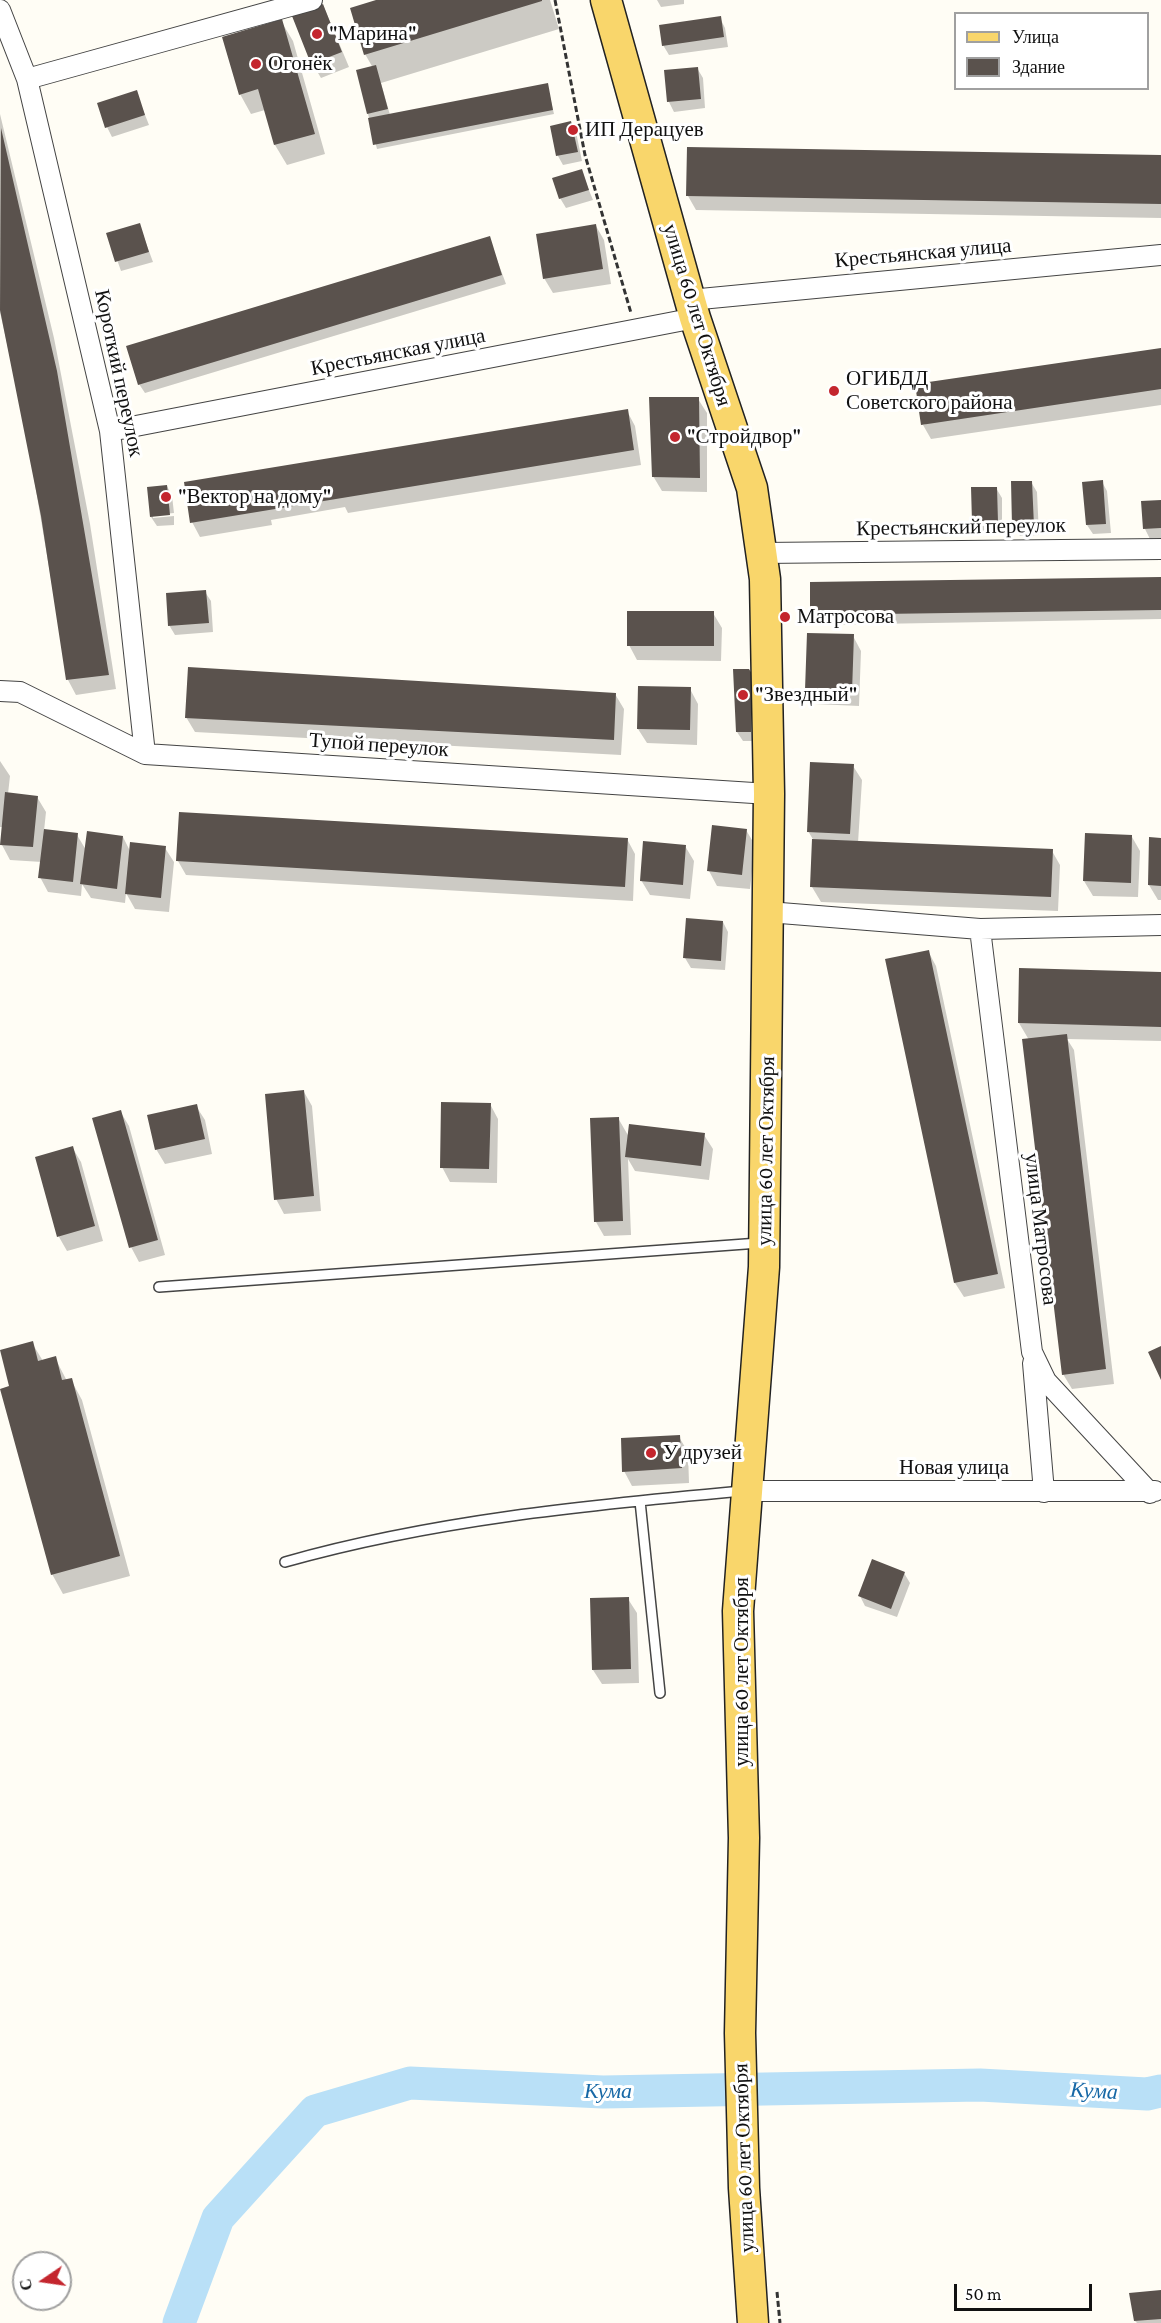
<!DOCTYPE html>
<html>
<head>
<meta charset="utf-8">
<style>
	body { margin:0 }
	#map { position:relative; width:1161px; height:2323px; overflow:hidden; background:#fffdf5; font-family:"Crimson Pro",serif }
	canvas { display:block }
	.legend { position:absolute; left:954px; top:12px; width:195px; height:78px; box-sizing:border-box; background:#fff; border:2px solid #a0a0a0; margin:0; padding:8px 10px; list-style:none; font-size:18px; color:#111 }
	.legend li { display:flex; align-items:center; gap:12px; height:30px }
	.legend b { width:30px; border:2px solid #a0a0a0 }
	.north { position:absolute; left:12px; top:2251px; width:60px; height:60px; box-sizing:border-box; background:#fff; border:2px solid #a0a0a0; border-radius:50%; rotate:257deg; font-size:16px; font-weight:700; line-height:24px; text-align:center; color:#111 }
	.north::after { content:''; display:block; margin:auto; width:21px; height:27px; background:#c4262e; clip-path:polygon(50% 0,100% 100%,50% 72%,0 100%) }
	.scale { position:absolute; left:954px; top:2284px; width:138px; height:27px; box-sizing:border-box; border:3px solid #111; border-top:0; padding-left:8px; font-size:18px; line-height:21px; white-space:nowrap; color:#111; -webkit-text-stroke:4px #fff; paint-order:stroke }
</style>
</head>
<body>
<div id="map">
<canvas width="1161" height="2323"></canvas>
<ul class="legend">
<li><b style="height:8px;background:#f9d66b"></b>Улица</li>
<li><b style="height:16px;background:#5a524d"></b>Здание</li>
</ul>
<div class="north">С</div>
<div class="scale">50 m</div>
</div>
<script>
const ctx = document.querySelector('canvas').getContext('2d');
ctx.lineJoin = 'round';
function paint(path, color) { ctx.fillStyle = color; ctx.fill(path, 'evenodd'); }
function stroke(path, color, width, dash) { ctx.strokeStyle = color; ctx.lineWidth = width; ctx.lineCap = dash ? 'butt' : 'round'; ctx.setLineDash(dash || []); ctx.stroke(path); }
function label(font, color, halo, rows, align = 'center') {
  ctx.font = font + ' "Crimson Pro",serif'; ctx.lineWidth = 6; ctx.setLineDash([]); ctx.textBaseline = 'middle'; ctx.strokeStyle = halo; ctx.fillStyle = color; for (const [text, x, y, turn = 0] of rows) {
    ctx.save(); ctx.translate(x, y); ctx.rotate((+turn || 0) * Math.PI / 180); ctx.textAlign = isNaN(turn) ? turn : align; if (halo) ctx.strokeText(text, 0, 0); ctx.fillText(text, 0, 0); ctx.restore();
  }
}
paint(new Path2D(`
	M381,0H550L559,29L381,83L390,115L547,84L554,114L377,149L368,114L373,68L365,54Z
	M657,0H684V4L661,7Z
	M323,5L349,67L321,78L312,63Z
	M720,18L725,28L728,47L669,55L663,45Z
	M281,21L293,41L325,154L287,165L275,145L265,110L251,114L240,94Z
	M697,68L703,78L705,108L674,112L669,102L666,71Z
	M136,92L149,125L112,137L107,127Z
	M0,114L54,338L90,524L116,689L76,695L68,680L25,425L0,312Z
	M571,123L576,132L582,161L563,165L558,156L551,127Z
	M1161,157V218L696,210L688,196Z
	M581,171L593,200L566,208L560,198Z
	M139,224L153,262L121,271L108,234Z
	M596,226L604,240L611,284L553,293L544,278Z
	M489,238L506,284L145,393L139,384Z
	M1161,349V405L931,439L923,425Z
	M698,399L707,413V492L662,491L653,476Z
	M627,411L635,426L641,465L348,513L345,507L271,520L272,525L200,537L192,522Z
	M1031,482L1037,492L1039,535L1020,536L1014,526Z
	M1102,482L1107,491L1111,533L1093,534L1087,525Z
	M167,486L172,496L174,513L153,515V518L174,516V525L157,526L151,517Z
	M996,488L1002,498V531L979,532L973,522Z
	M1161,501V538L1150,539L1145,529L1143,503Z
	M1161,579V619L817,625L812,615L811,584Z
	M205,592L211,601L213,632L175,635L169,625Z
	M713,613L722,628L721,661L637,660L629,645Z
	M853,636L861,651L859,706L815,704L806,689Z
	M753,677L756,741H743L737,732Z
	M690,689L698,704L697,745L647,743L638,729Z
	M615,694L624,709L621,755L195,732L186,717Z
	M0,761L10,776L8,794L37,797L46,812L44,831L77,835L86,850L123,837L130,851L165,848L174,862L169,912L135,909L126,893L125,903L91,898L82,884L81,896L48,892L40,877L42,862L10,860L2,845L3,827H0Z
	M853,766L862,780L858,843L1052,851L1060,865L1058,911L821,902L812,887L814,841L808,831Z
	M746,830L755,845L750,889L717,886L709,871Z
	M1132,837L1140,851L1138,897L1093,896L1084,881Z
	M627,839L635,854L633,901L186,875L178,861Z
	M1161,839V900H1158L1149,885Z
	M685,846L694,861L690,899L650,895L641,880Z
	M723,922L728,932L725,970L691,968L685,958Z
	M928,951L936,966L1005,1288L964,1297L955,1283Z
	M1161,974V1041L1067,1039L1074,1050L1114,1384L1072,1389L1063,1374L1029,1040L1019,1023Z
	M304,1092L312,1106L321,1211L284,1214L276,1199Z
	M490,1104L498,1119L497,1183L450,1182L442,1167Z
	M196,1106L205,1120L212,1154L165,1164L156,1149Z
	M120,1111L129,1126L165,1255L139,1262L131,1247Z
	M618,1118L629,1137L704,1135L713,1149L709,1180L635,1171L628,1159L631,1235L604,1236L596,1222Z
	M72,1147L81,1162L103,1241L67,1251L59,1237L37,1158Z
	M32,1343L43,1361L55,1358L67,1381L71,1380L82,1400L130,1576L63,1594L52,1574L11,1388Z
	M679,1437L688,1452L689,1483L632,1486L624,1471Z
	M904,1573L910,1583L897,1617L865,1606L860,1596Z
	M628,1599L637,1613L639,1683L602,1684L593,1670Z
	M1161,2292V2323H1137L1135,2321Z`), '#0003');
stroke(new Path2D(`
	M179,2323L218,2218L315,2111L410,2083L603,2092L980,2085L1147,2094L1161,2091`), '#b9e0f7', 33);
paint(new Path2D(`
	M376,0H542V1L364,55L350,8Z
	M323,4L342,52L311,64L292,16Z
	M721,16L724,37L662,46L659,25Z
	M282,19L315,134L274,145L258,89L239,95L222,37Z
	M376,65L388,109L367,114L356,70Z
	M698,67L701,99L667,102L664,70Z
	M548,83L553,110L373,145L368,118Z
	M137,90L145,115L105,128L97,103Z
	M571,121L578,152L556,156L550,126Z
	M1,128L57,371L109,675L66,680L41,516L0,310Z
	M687,147L1161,155V204L686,196Z
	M582,169L589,190L559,199L552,178Z
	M140,223L149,252L115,262L106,233Z
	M596,224L603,269L543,279L536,234Z
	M490,236L502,275L138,385L126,346Z
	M1161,348V389L921,425L915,384Z
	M649,397H699L700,478L652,477Z
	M628,409L634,450L190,523L184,482Z
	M1103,480L1106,524L1086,525L1082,482Z
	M1011,481H1032L1034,526H1012Z
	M167,485L170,515L150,517L147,487Z
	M971,487H997L998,522H972Z
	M1161,500V528L1143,529L1141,501Z
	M1161,577V610L810,615V582Z
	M206,590L209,623L168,626L166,593Z
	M627,611H714V646H627Z
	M807,633L854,634L852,692L805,690Z
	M188,667L616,693L614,740L185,718Z
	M733,669H749L754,677L756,703L751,708V732H736Z
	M638,686L691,687L690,730L637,729Z
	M810,762L854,764L850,834L807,832Z
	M5,792L38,796L33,847L0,845Z
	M179,812L628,838L625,887L176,861Z
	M712,825L747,829L742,875L707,871Z
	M44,829L78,833L73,882L38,878Z
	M87,831L123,836L117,889L80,884Z
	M1085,833L1132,835L1131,883L1083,881Z
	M1149,837L1161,838V886L1148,885Z
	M812,839L1053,849L1051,897L810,887Z
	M643,841L686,845L683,885L640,881Z
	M130,842L166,846L161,898L125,894Z
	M686,918L723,921L721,961L683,958Z
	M929,950L998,1274L954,1283L885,959Z
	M1019,968L1161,972V1027L1018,1023Z
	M1067,1034L1106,1369L1062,1375L1022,1039Z
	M304,1090L314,1196L274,1200L265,1094Z
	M441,1102L491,1103L489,1169L440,1168Z
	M197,1104L205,1139L155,1150L147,1115Z
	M121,1110L158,1240L129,1248L92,1118Z
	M619,1117L623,1221L594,1222L590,1118Z
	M629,1124L705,1133L701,1166L625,1157Z
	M73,1146L95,1226L57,1237L35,1157Z
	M33,1341L38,1361L56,1356L62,1380L72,1378L120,1556L51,1575L0,1389L9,1386L0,1350Z
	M1161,1346V1380L1148,1352Z
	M680,1435L682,1468L622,1472L621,1438Z
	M872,1559L905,1572L891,1609L858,1596Z
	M629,1597L631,1669L592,1670L590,1598Z
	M1161,2290V2319L1134,2321L1129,2293Z`), '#5a524d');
const lane = new Path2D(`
	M159,1287L759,1243
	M640,1501L660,1693
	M285,1562C433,1520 589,1505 742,1491`);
const street = new Path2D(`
	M0,10L27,79L110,431L145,754
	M27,79L312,0
	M690,300L1161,255
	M110,431L695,318
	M762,553L1161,549
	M0,691L20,692L145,754L769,794
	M768,912L980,929L1161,925
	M980,929L1032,1352L1046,1381L1150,1493
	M1033,1363L1044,1492
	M747,1491H1155`);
const primary = new Path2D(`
	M606,0L695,318L752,488L765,579L769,794L764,1267L738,1611L744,1838L740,2033L744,2188L753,2323`);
stroke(lane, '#444', 12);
stroke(street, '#444', 22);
stroke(primary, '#222', 33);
stroke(new Path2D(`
	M555,0L585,155L631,313
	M777,2292L780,2323`), '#333', 3, [6, 3]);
stroke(lane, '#fff', 9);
stroke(street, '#fff', 20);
stroke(primary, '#f9d66b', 30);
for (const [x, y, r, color] of [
	[317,34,6,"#c4262e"],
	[256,64,6,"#c4262e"],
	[573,130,6,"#c4262e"],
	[834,391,6,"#c4262e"],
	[675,437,6,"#c4262e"],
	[166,497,6,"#c4262e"],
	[785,617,6,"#c4262e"],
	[743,695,6,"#c4262e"],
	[651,1453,6,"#c4262e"]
]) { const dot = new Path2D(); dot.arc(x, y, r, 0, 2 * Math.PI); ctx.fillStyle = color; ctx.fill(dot); stroke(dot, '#fff', 2); }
label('21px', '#111', '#fff', [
	["\"Марина\"",329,34],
	["Огонёк",268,64],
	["ИП Дерацуев",585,130],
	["ОГИБДД",846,379],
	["Советского района",846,403],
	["\"Стройдвор\"",687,437],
	["\"Вектор на дому\"",178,497],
	["Матросова",797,617],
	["\"Звездный\"",755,695],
	["У друзей",663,1453]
], 'left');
label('21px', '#111', '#fff', [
	["Крестьянская улица",923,253,-5],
	["улица 60 лет Октября",697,315,73],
	["Крестьянская улица",398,352,-11],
	["Короткий переулок",119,373,78],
	["Крестьянский переулок",961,527,-1],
	["Тупой переулок",379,745,4],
	["улица 60 лет Октября",766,1151,-89],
	["улица Матросова",1041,1229,83],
	["Новая улица",954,1468],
	["улица 60 лет Октября",742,1672,-90],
	["улица 60 лет Октября",744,2158,-92]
]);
label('italic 22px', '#1768a6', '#fff', [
	["Кума",608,2091],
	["Кума",1094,2091,3]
]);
</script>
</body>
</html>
